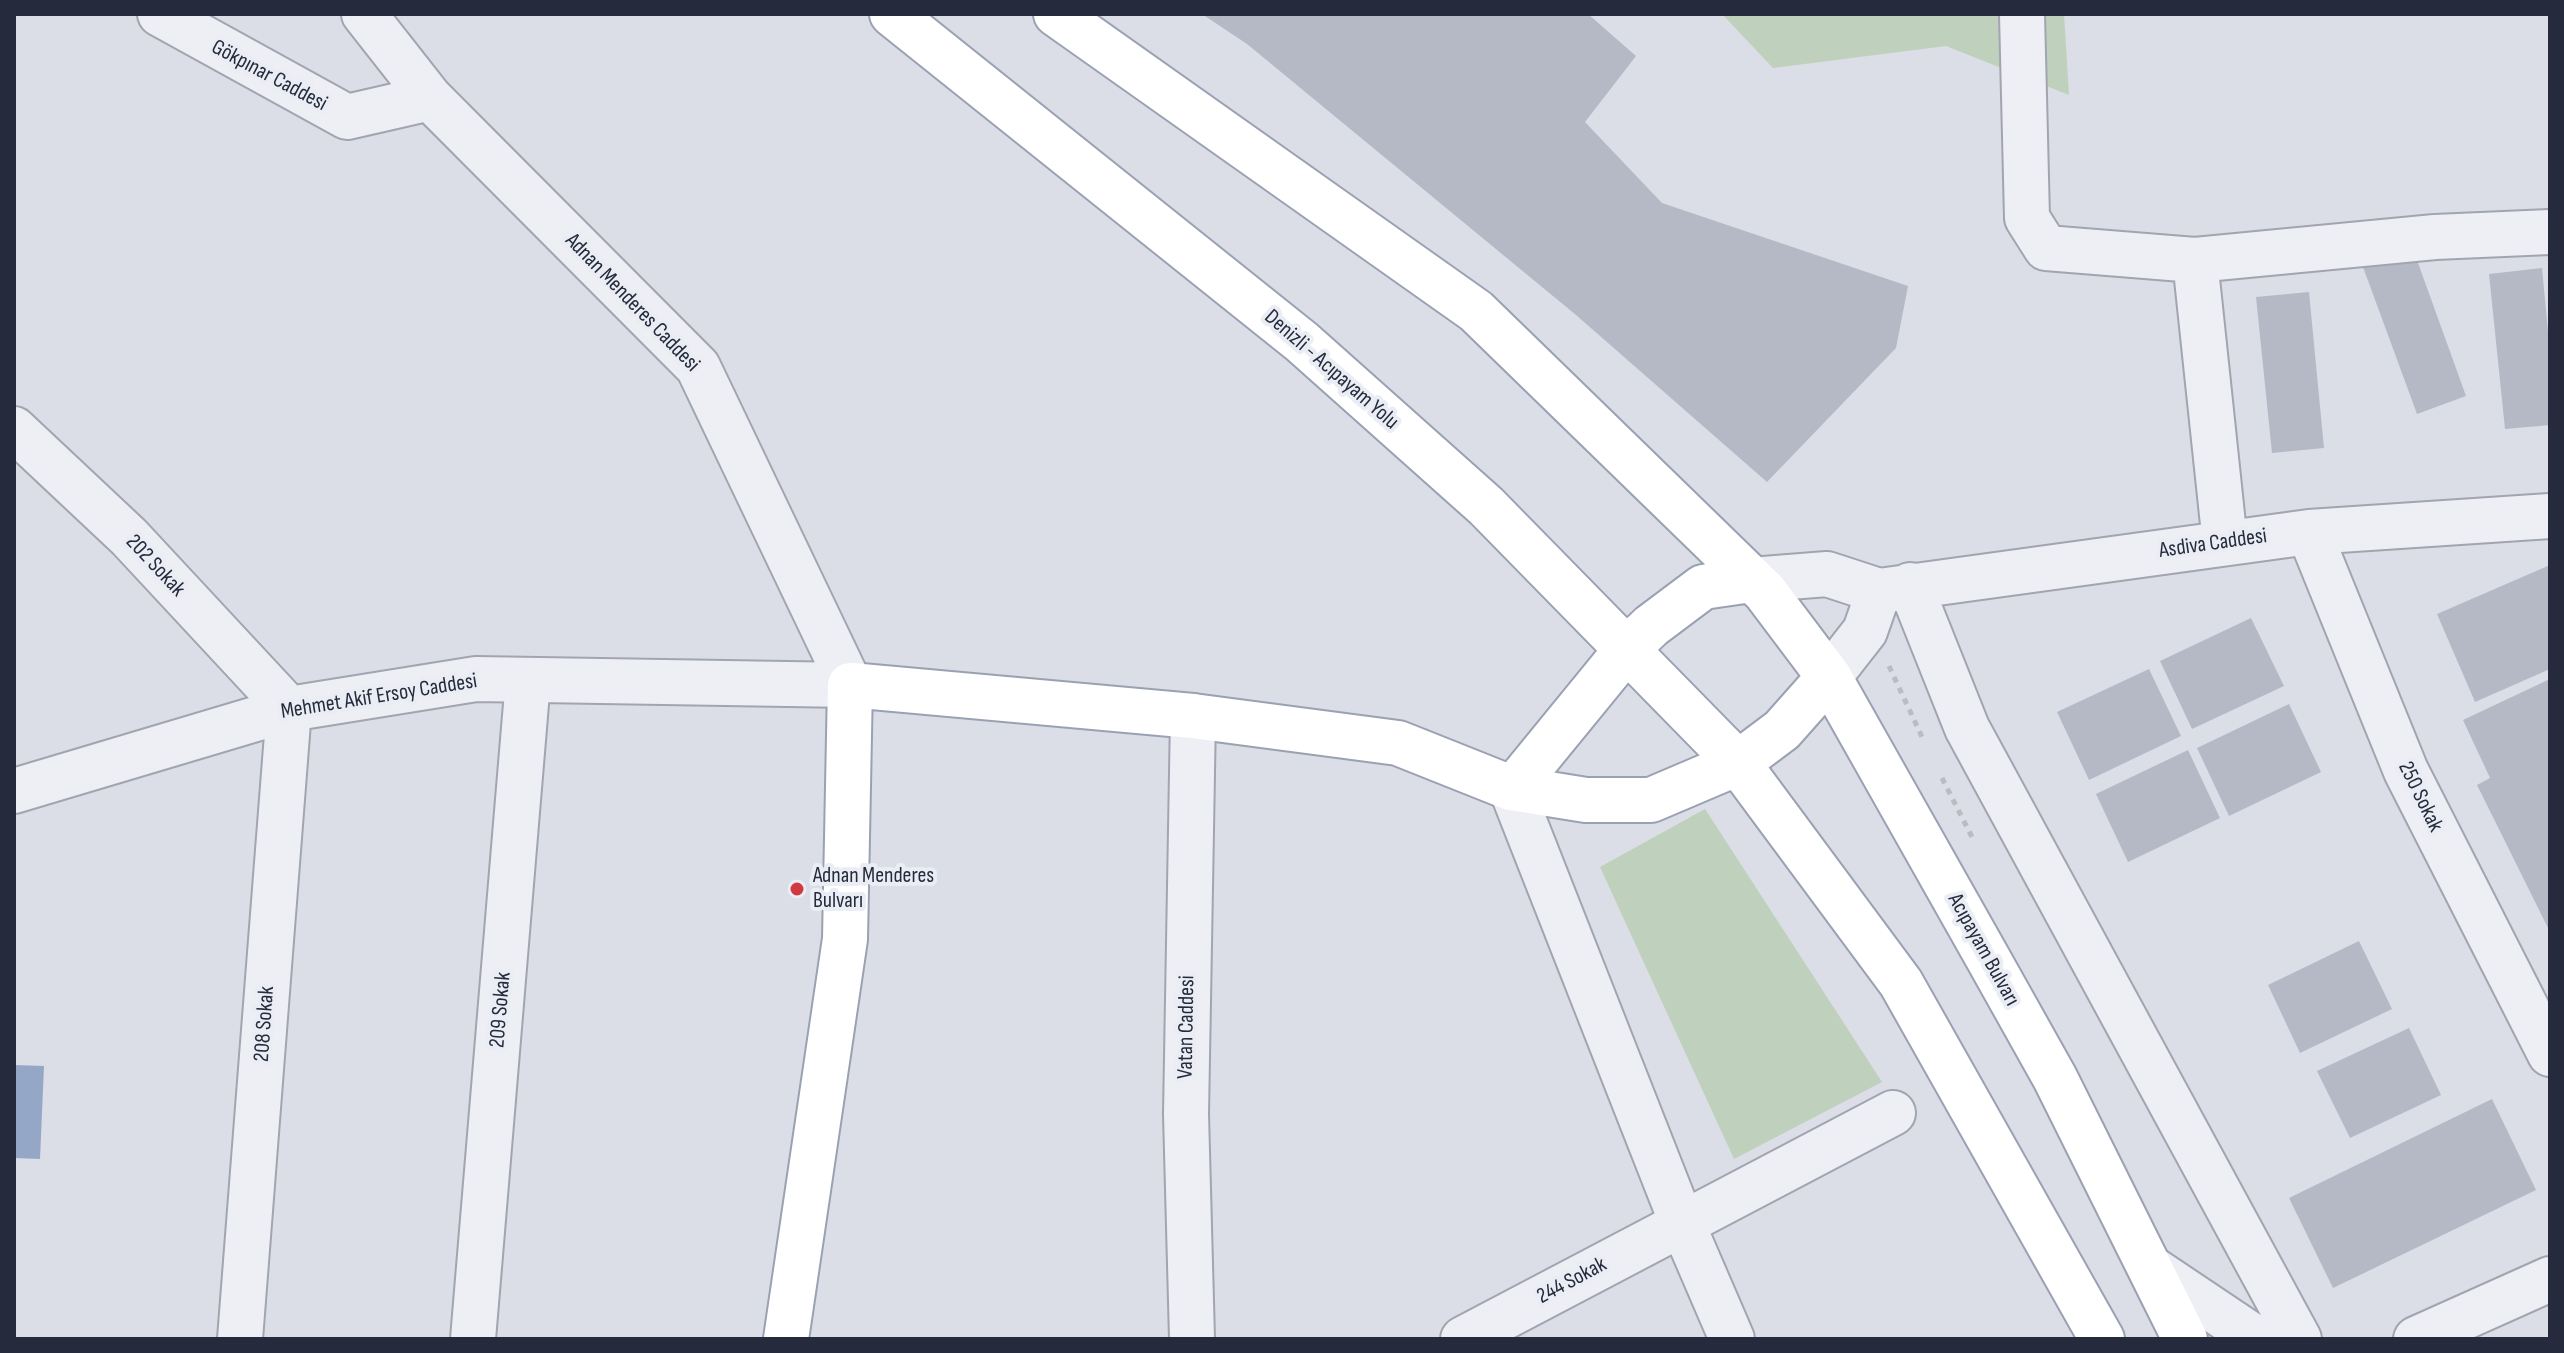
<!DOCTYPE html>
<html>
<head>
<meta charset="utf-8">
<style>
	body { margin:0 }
	#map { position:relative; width:2564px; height:1353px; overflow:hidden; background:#dbdee6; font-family:"Sofia Sans Condensed",sans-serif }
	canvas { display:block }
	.frame { position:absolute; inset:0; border:16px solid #252b3c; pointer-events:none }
</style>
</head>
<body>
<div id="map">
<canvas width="2564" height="1353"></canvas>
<div class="frame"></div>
</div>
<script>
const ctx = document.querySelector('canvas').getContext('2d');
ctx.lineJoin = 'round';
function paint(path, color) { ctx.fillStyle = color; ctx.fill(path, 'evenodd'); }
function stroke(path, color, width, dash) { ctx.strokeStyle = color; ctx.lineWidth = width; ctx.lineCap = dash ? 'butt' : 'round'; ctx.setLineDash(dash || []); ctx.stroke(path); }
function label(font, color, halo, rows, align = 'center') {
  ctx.font = font + ' "Sofia Sans Condensed",sans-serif'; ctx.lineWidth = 8; ctx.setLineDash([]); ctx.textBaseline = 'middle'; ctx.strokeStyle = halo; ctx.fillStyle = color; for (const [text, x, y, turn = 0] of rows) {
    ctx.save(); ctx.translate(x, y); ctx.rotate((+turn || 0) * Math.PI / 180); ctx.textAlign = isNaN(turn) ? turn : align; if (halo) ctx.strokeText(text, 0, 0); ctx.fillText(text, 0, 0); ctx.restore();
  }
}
paint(new Path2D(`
	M1722,14H2064L2069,95L1946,46L1773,68Z
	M1705,809L1882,1082L1734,1159L1600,867Z`), '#bfd0bc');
paint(new Path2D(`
	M14,1065L44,1066L40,1159L14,1158Z`), '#95a7c7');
paint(new Path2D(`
	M1202,14H1588L1636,56L1585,122L1662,203L1908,286L1896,348L1767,482L1576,315L1247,44Z
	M2413,249L2466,396L2417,414L2363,267Z
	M2542,268L2550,353V425L2505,429L2489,274Z
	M2309,292L2324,448L2272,453L2256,297Z
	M2550,565V669L2475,702L2437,614Z
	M2251,618L2284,686L2192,729L2160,661Z
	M2149,669L2181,736L2089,780L2057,712Z
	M2550,679V932L2477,785L2490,778L2463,720Z
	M2289,704L2321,772L2229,816L2197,748Z
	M2188,750L2220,818L2128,862L2096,794Z
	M2359,941L2392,1009L2300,1053L2268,985Z
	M2409,1028L2441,1095L2350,1138L2317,1071Z
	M2492,1099L2536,1190L2333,1288L2289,1198Z`), '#b5b9c6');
const minor = new Path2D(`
	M160,14L347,117L430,98
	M2022,14L2027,218L2046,248L2195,260L2435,237L2550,232
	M2195,260L2225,543
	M14,429L129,537L289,709
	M2309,532L2406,771L2550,1054
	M1751,580L1827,574L1879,591L2309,532L2550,516
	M1910,585L1967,728L2299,1339
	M1829,677L1865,631L1879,591
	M1511,788L1682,1223L1732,1339
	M14,791L289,709L476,679L850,685L698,367L430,98L364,14
	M2151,1268L2257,1339
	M240,1339L289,709
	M473,1339L528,680
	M1192,1339L1186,1114L1193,716
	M1463,1339L1893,1113
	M2416,1339L2550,1279`);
const major = new Path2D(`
	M892,14L1302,342L1486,506L1738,763L1901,983L2102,1339
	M1056,14L1476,311L1765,592L1829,677L1990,962L2055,1078L2185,1339
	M1515,786L1627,649L1651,626L1703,587L1751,580
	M786,1339L845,939L850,685L1193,716L1398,743L1511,788L1586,800H1651L1738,763L1782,730L1829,677`);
stroke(minor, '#a1a5b0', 48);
stroke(major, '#9aa1b2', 48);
stroke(new Path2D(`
	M1889,666L1922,737
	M1942,778L1974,841`), '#babcc4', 5, [6, 6]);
stroke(minor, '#eeeff4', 44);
stroke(major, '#fff', 44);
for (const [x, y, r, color] of [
	[797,889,8,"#d03b3f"]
]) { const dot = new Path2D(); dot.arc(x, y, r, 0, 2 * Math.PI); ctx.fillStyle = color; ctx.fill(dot); stroke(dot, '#eaedf4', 3); }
label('22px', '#252b3c', '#eaedf4', [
	["Gökpınar Caddesi",269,76,28],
	["Adnan Menderes Caddesi",632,303,46],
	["Denizli - Acıpayam Yolu",1331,370,41],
	["Asdiva Caddesi",2213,544,-8],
	["202 Sokak",155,566,47],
	["Mehmet Akif Ersoy Caddesi",379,697,-9],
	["250 Sokak",2420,797,64],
	["Acıpayam Bulvarı",1983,950,61],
	["209 Sokak",501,1010,-85],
	["208 Sokak",265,1024,-86],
	["Vatan Caddesi",1187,1027,-89],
	["244 Sokak",1572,1281,-28]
]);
label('22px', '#252b3c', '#eaedf4', [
	["Adnan Menderes",813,876],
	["Bulvarı",813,901]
], 'left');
</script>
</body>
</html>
